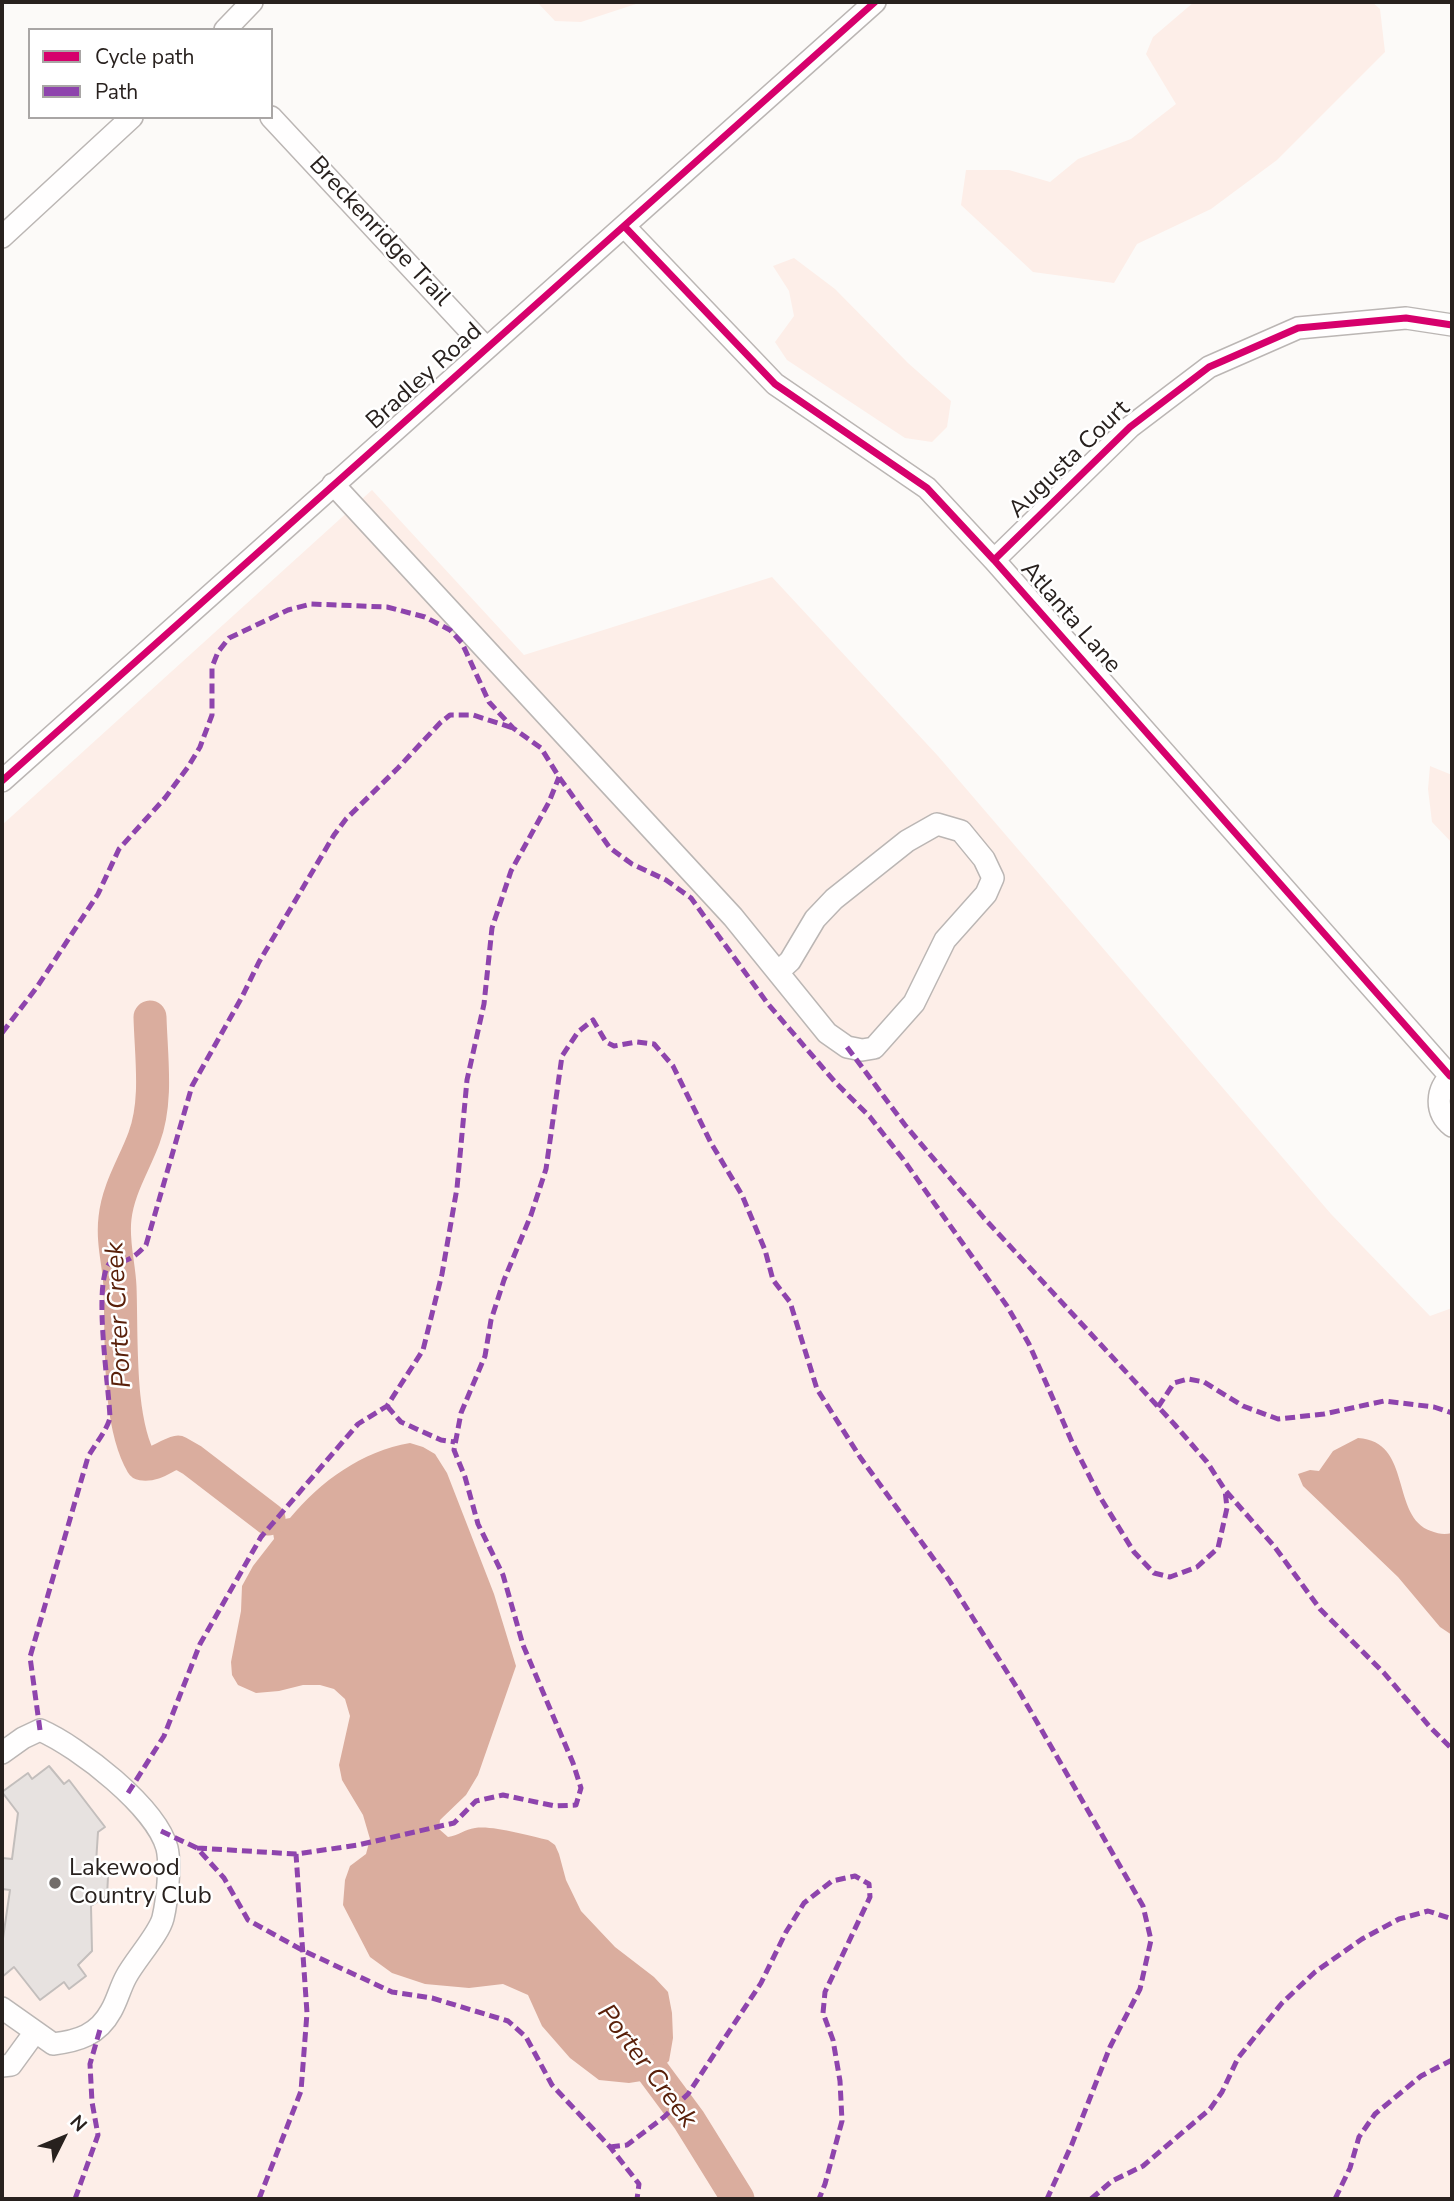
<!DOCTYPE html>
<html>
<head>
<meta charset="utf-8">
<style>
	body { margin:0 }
	#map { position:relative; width:1454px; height:2201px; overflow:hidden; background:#fcfaf8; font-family:"Nunito Sans",sans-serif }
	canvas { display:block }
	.frame { position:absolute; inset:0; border:4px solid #28211e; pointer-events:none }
	.legend { position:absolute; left:28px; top:28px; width:245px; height:91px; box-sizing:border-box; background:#fff; border:2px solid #a9a6a5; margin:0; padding:9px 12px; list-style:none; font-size:21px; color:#28211e }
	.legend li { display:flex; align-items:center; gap:14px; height:35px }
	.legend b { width:35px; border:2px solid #a9a6a5 }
	.north { position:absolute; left:28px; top:2103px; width:70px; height:70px; -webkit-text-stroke:5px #fff; paint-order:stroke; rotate:47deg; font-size:19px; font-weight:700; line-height:28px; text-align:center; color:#28211e }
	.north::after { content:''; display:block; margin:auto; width:24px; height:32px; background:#28211e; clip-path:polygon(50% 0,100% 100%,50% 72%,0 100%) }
</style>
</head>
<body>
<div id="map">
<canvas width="1454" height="2201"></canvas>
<div class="frame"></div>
<ul class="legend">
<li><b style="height:9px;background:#d6006c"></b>Cycle path</li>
<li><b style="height:9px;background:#8e44ad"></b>Path</li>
</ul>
<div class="north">N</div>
</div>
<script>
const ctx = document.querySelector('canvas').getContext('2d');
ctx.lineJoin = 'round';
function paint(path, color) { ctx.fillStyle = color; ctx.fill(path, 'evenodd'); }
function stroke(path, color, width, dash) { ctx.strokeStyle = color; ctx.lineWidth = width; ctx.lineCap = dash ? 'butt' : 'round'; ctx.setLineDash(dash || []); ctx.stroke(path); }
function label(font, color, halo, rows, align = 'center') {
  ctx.font = font + ' "Nunito Sans",sans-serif'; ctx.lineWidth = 5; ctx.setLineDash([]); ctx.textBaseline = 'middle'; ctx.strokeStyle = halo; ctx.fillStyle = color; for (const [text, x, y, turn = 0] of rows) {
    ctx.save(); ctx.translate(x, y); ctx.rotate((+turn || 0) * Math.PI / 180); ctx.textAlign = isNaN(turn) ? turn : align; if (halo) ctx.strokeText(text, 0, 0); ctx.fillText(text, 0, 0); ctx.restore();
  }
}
paint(new Path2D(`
	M537,2H642L581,22L555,21Z
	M1194,2H1372L1380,9L1385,52L1277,160L1211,209L1137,244L1114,283L1033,272L961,205L966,170H1009L1050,182L1078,159L1131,139L1176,104L1146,54L1153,37Z
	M794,258L835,289L908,363L951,401L947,427L932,442L905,438L787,360L775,342L794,316L789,291L773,266Z
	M372,490L524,655L772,577L938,756L1331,1214L1430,1316L1452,1308V2199H2V825Z
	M1430,766L1452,775V843L1432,822L1428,789Z`), '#fdeee8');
paint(new Path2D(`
	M1358,1438C1413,1441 1390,1517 1431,1531C1439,1534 1444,1535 1452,1533V1635L1440,1627L1398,1577L1303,1486L1298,1474L1310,1470L1319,1471L1333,1451Z
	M410,1443L423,1447L435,1454L447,1473L494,1594L516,1666L478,1775L466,1795L440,1820L439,1829L448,1837C458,1836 465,1829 475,1828C492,1825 530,1836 548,1840L555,1845L559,1854L566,1880L581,1911L615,1947L654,1977L668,1992L672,2013L673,2038L669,2061L648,2080L629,2083L599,2080L570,2058L542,2026L528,1995L503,1984L469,1988L425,1984L392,1973L370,1957L343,1905L345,1880L350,1866L366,1854L370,1839L363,1815L342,1780L339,1765L350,1716L345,1699L334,1689L320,1685H303L279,1691L256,1693L238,1685L232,1675L231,1662L241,1611L242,1586L253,1566L274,1539L272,1526L279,1520L290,1518C321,1481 362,1451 410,1443Z`), '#daad9e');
stroke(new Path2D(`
	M150,1017C151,1056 158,1101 144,1138C134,1165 118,1189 115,1218C112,1242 119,1264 120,1287C122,1337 117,1421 142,1464C156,1466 165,1455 178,1452L192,1460L269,1519
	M629,2039L689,2120L738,2199`), '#daad9e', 33);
const building = new Path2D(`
	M49,1766L64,1784L69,1780L105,1827L98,1832L96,1863L108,1877L107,1896L91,1906L92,1951L78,1965L86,1976L69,1989L64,1982L40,2000L14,1967L2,1977V1945L10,1890L2,1889V1858L12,1859L18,1813L2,1792L28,1773L32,1779Z`);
paint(building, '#e7e2e0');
stroke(building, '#c3bebc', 2);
const minor = new Path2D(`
	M225,30L252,2
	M271,117L486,348
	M624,226L775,384L927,488L994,560L1450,1076
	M2,237L132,117
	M333,484L733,917L827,1033L847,1047L862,1050L874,1048L914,1003L945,940L986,894L993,878L984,859L961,831L937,824L907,841L834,899L815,919L790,961L778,972
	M994,560L1130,427L1209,367L1298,328L1406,318L1452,325
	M2,781L875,2
	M1452,1075C1436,1089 1434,1112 1452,1126
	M2,1753L23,1738L40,1730C79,1747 156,1807 167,1848C171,1865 167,1901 163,1918C159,1934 135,1960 126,1977C120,1988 117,2001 111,2011C98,2035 78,2041 53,2044L2,2008
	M2,2066L11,2065L35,2032`);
stroke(minor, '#bbb6b4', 24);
stroke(minor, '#fffefe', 21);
stroke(new Path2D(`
	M2,1033L37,987L98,894L119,849L165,798L188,767L200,747L212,715V667L218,652L229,638L288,610L311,604L387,607L425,617L450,630L462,643L489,702L513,728L541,748L559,777L610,848L632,864L666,880L691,898L768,1004L835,1082L870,1117L903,1159L1007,1306L1029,1344L1072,1442L1100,1497L1134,1552L1154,1573L1170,1577L1197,1567L1218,1548L1227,1508L1225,1490
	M847,1047L905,1125L984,1218L1175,1425L1207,1462L1225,1490L1274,1546L1320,1609L1384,1673L1430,1727L1452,1749
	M387,1406L401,1422L441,1440L455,1442
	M1158,1407L1174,1383L1188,1379L1204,1382L1243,1406L1278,1419L1324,1414L1384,1401L1434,1407L1452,1413
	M40,1730L30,1657L88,1457C95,1444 106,1432 110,1418C109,1387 93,1285 109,1264C127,1262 134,1258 146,1245L192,1086L242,997L259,962L334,835L346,819L398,768L440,723L450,715H473L513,728
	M128,1793L164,1736L200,1644L261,1537L358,1424L387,1406L423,1350L442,1274L457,1188L467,1080L484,1004L492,928L511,871L549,802L559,777
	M161,1831L197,1848L224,1878L248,1920L302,1950L392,1992L432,1998L508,2021L526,2037L552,2085L610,2147L639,2184L637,2199
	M197,1848L296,1854L358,1845L454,1823L476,1801L503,1795L555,1806L576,1805L581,1788L573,1763L523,1645L503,1575L478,1524L465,1477L454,1450L461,1413L485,1356L491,1320L504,1280L531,1215L546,1169L562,1056L578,1032L593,1020L606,1042L614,1046L637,1042L654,1044L673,1066L711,1143L742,1195L765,1250L773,1280L790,1302L817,1389L860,1457L949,1580L1019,1691L1143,1906L1151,1940L1140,1989L1110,2047L1072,2144L1047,2199
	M610,2147L627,2145L664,2117L688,2094L761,1983L786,1932L804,1903L832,1881L855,1876L869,1884L870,1897L825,1992L823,2013L833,2040L840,2081L842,2121L825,2184L819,2199
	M75,2199L98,2135L92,2102L90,2064L101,2026
	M259,2199L301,2091L307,2013L296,1854
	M1091,2199L1112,2181L1143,2166L1210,2109L1222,2092L1238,2058L1282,2003L1315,1972L1362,1939L1399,1919L1428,1911L1452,1919
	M1335,2199L1350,2168L1359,2137L1375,2114L1421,2076L1452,2060`), '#8e44ad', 5, [10, 5]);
stroke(new Path2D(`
	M624,226L775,384L927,488L994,560L1450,1076
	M994,560L1130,427L1209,367L1298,328L1406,318L1452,325
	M2,781L875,2`), '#d6006c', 7);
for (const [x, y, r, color] of [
	[55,1883,7,"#726d6a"]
]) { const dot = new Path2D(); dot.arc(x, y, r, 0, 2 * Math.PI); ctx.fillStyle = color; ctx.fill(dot); stroke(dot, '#fff', 2.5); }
label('24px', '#28211e', '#fff', [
	["Breckenridge Trail",379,232,47],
	["Bradley Road",425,377,-42],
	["Augusta Court",1070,460,-44],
	["Atlanta Lane",1070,618,49]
]);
label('24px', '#28211e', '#fff', [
	["Lakewood",69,1869],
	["Country Club",69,1897]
], 'left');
label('italic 26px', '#59200a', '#fff', [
	["Porter Creek",120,1315,-93],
	["Porter Creek",646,2067,53]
]);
</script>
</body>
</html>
